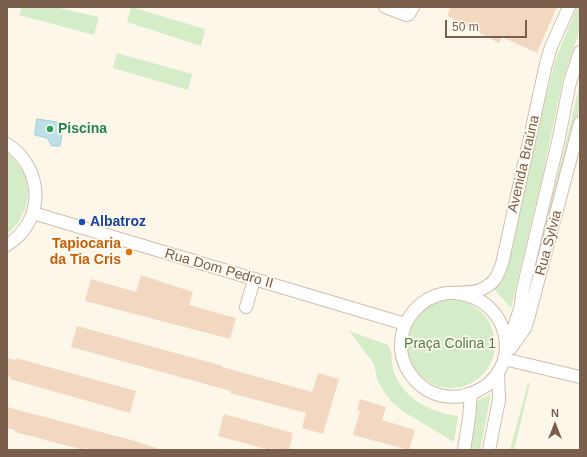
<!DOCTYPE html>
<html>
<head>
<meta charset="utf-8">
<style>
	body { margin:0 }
	#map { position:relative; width:587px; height:457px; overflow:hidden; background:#fdf7ea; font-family:Helvetica,sans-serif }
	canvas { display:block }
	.frame { position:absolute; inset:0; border:8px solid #795f4c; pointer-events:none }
	.north { position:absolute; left:535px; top:405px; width:40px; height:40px; -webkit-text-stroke:3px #fffaf1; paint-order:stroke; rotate:0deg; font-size:11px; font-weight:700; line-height:16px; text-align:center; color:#795f4c }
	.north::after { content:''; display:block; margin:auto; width:14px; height:18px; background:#795f4c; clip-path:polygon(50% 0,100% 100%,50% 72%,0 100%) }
	.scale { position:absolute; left:445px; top:20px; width:82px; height:18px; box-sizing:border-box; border:2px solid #795f4c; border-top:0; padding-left:5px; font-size:12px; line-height:14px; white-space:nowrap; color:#795f4c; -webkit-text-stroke:3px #fffaf1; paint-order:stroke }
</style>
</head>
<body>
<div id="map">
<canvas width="587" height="457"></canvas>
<div class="frame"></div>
<div class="north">N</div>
<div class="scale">50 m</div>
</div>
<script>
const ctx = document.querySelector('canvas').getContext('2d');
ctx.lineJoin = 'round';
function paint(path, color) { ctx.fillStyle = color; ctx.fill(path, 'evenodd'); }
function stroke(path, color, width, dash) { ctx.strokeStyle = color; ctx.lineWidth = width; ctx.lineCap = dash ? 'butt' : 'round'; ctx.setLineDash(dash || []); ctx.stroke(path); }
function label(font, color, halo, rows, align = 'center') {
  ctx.font = font + ' Helvetica,sans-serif'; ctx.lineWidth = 3.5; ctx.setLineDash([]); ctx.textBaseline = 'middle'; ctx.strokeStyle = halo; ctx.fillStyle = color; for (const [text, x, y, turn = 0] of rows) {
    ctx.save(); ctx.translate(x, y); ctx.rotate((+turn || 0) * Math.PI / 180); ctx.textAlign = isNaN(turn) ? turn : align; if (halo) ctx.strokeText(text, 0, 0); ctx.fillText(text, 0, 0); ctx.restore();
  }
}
paint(new Path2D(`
	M22,7H55L99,17L94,35L19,15Z
	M131,7L205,29L201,46L127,22Z
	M577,7H580V30L563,79L543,174L511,308L494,289L506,272L515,237L543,109L555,61Z
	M117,53L192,74L188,90L113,68Z
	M580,83V109L549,225L545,222C558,176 569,130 580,83Z
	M7,153C11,156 15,160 18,164C36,186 28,218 7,234Z
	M407 344a44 44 0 1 1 88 0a44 44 0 1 1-88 0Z
	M349,331L388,345C393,351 391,361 393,369C401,397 430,413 458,416L454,442L404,412L393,403L384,392L377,379L374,364Z
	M528,383H530L514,450H510Z
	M491,394L480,450H467L477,401Z`), '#d4ecc7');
const water = new Path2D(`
	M37,119L64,123L60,146H52L47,138L35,135Z`);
paint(water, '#bddfe8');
stroke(water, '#a3ceda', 1);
paint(new Path2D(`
	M451,7H557L537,53L502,37L499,43L447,16Z
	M141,275L193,292L189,305L236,318L230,339L85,301L91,279L136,292Z
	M77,326L223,366L222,367L312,392L318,373L339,379L323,434L302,428L306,413L230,393L231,391L71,347Z
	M7,358L16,360V358L136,391L130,413L10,379L11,377L7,376Z
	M360,399L386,407L382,420L415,430L409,450L353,435L360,411L357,410Z
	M7,407L131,440L157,448V450H93L85,448L84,450L15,432V430L7,428Z
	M224,414L293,433L289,450H279L270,448V450L218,436Z`), '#f3d8c1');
const minor = new Path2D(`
	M385,7L406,15L409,14L413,7
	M7,144C44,168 46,221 7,245
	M33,213L405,324
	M455,293C518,299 525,383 462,396C451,398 438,396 427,390C413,381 402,366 401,348C400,321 419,297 447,293C456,292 474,294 482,289C496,282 496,278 502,264L546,64L551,47L569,7
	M246,307L254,280
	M508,345L520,309L523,289L558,142L570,82L580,52
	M511,348L525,328L528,319L580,123
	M504,359L580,377
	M464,450L469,418L471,394
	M489,450L499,400L498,372`);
stroke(minor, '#d0bfae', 14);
stroke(minor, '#fff', 12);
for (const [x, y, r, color] of [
	[50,129,4,"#2e9e5b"],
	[82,222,4,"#1a4fb4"],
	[129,252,4,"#e8710a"]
]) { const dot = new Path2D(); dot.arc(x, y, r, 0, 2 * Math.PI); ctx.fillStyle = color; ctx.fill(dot); stroke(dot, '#fffaf1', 1.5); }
label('bold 14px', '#27864d', '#fffaf1', [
	["Piscina",58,129]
], 'left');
label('14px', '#795f4c', '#fffaf1', [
	["Avenida Braúna",524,164,-77],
	["Rua Sylvia",549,243,-75],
	["Rua Dom Pedro II",219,269,16]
]);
label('bold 14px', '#164399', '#fffaf1', [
	["Albatroz",90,222]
], 'left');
label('bold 14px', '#c56008', '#fffaf1', [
	["Tapiocaria",121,244],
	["da Tia Cris",121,260]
], 'right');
label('14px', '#517f43', '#fffaf1', [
	["Praça Colina 1",450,344]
]);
</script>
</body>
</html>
